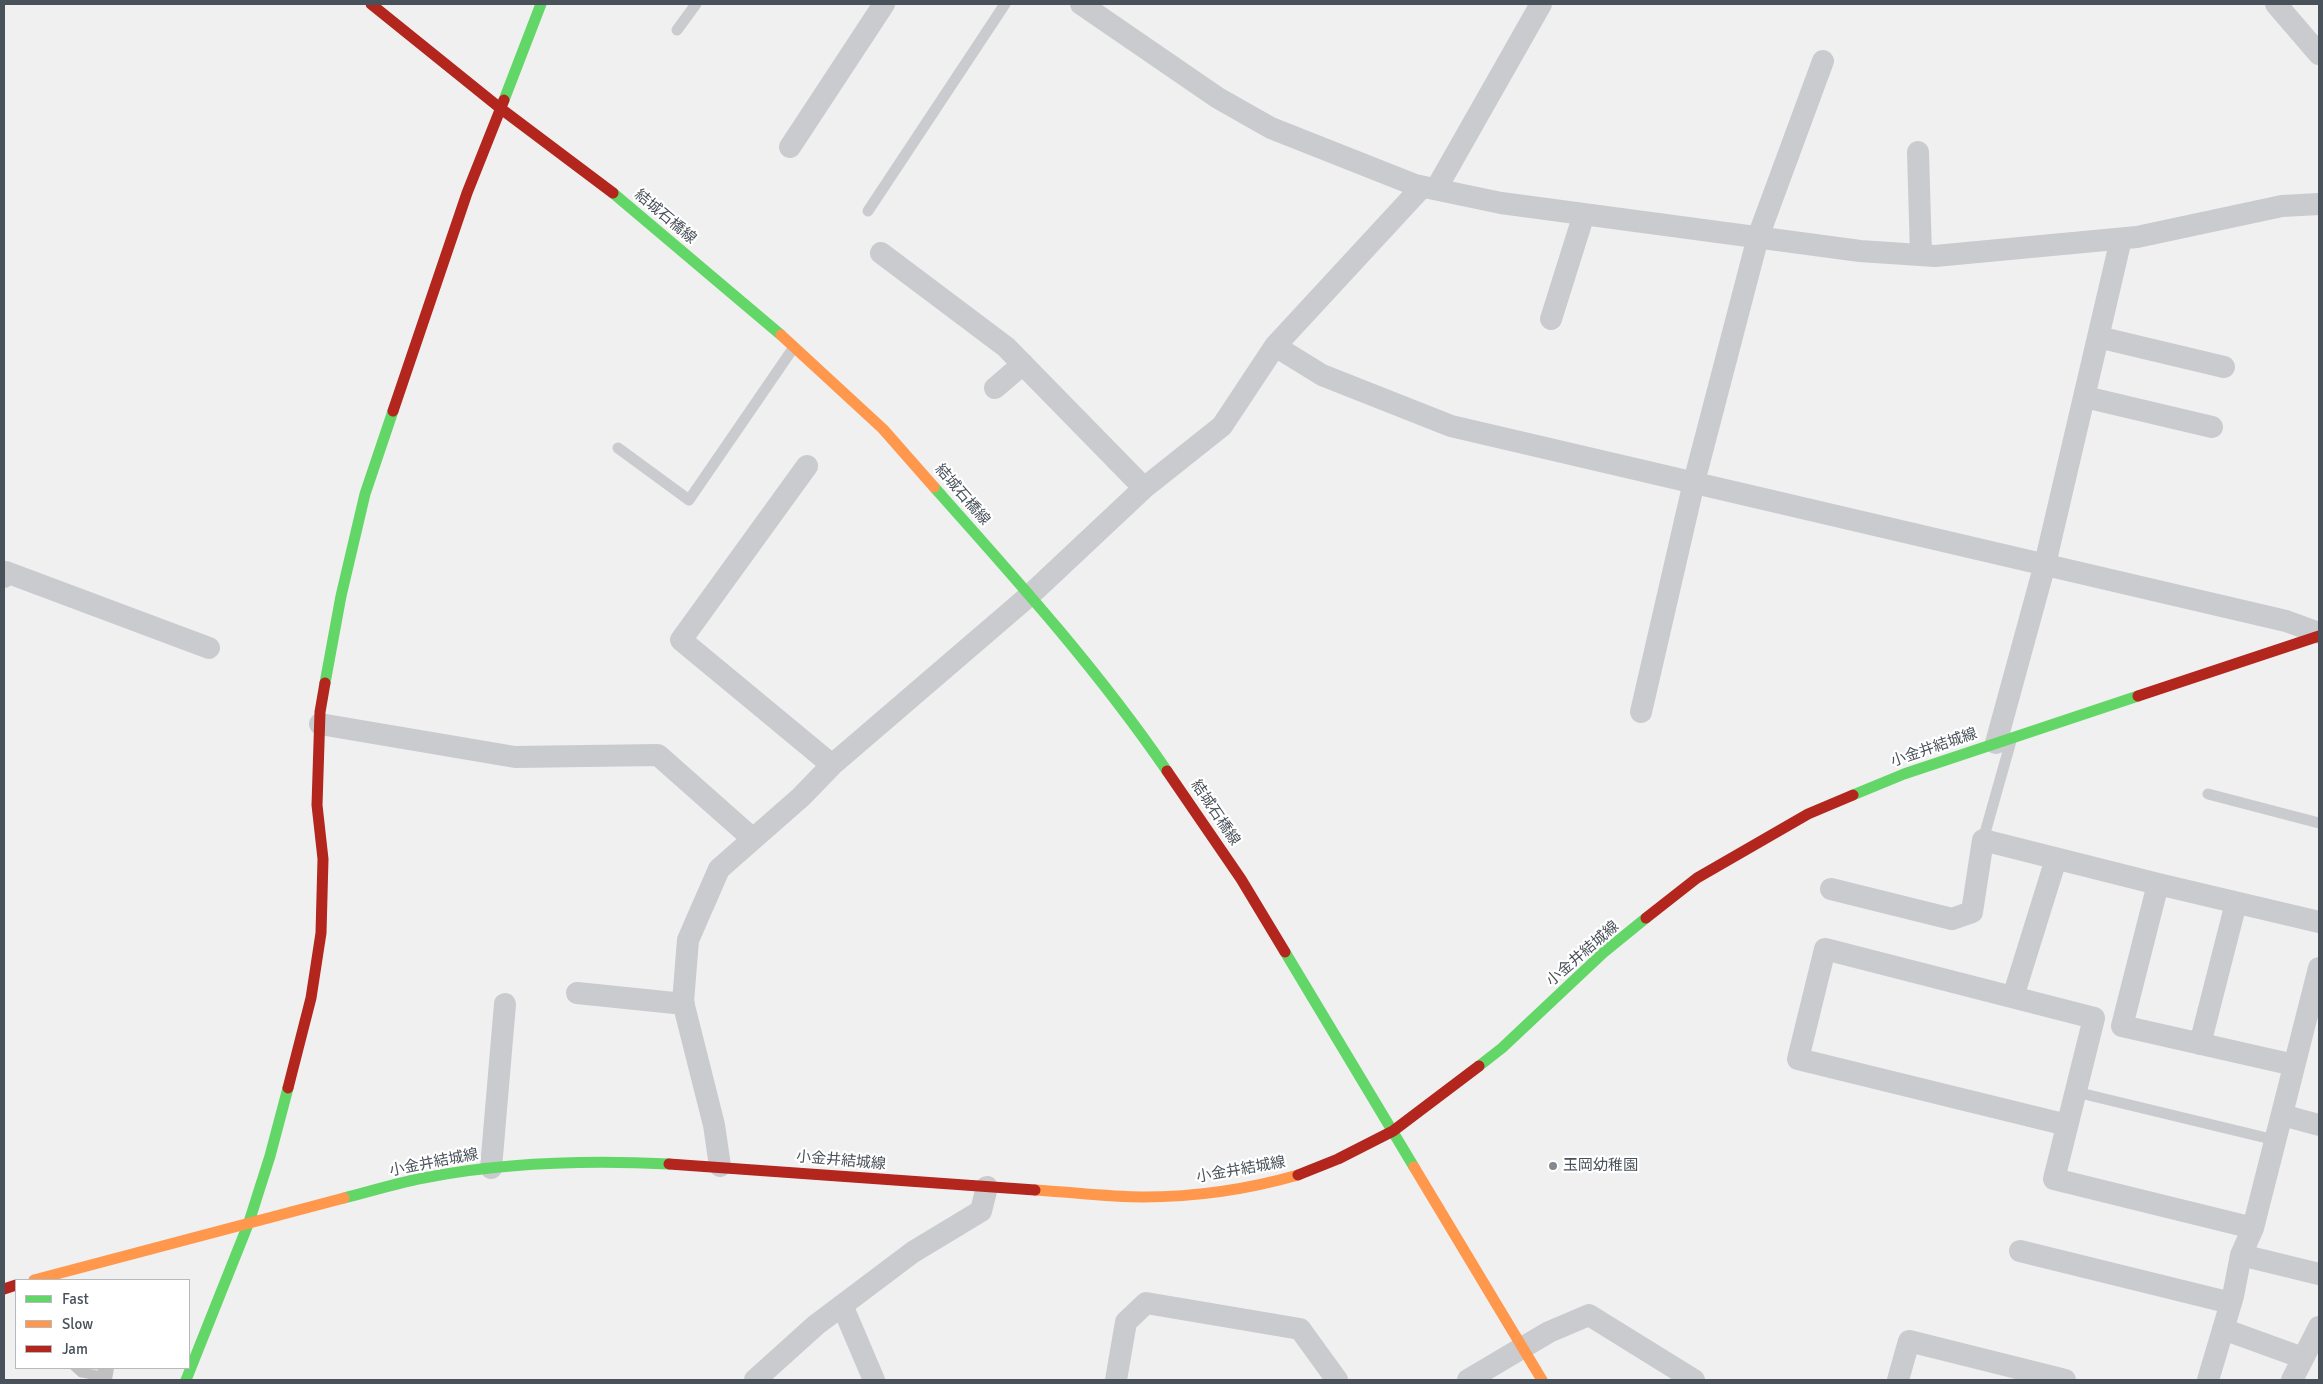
<!DOCTYPE html>
<html>
<head>
<meta charset="utf-8">
<style>
	body { margin:0 }
	#map { position:relative; width:2323px; height:1384px; overflow:hidden; background:#f0f0f0; font-family:Signika,sans-serif }
	canvas { display:block }
	.frame { position:absolute; inset:0; border:5px solid #49515a; pointer-events:none }
	.legend { position:absolute; left:15px; top:1279px; width:175px; height:90px; box-sizing:border-box; background:#fff; border:1px solid #b6b9bd; margin:0; padding:6px 9px; list-style:none; font-size:15px; color:#49515a }
	.legend li { display:flex; align-items:center; gap:10px; height:25px }
	.legend b { width:25px; border:1px solid #b6b9bd }
</style>
</head>
<body>
<div id="map">
<canvas width="2323" height="1384"></canvas>
<div class="frame"></div>
<ul class="legend">
<li><b style="height:6px;background:#63d668"></b>Fast</li>
<li><b style="height:6px;background:#ff974d"></b>Slow</li>
<li><b style="height:6px;background:#b3261e"></b>Jam</li>
</ul>
</div>
<script>
const ctx = document.querySelector('canvas').getContext('2d');
ctx.lineJoin = 'round';
function paint(path, color) { ctx.fillStyle = color; ctx.fill(path, 'evenodd'); }
function stroke(path, color, width, dash) { ctx.strokeStyle = color; ctx.lineWidth = width; ctx.lineCap = dash ? 'butt' : 'round'; ctx.setLineDash(dash || []); ctx.stroke(path); }
function label(font, color, halo, rows, align = 'center') {
  ctx.font = font + ' Signika,"Noto Sans JP",sans-serif'; ctx.lineWidth = 4.5; ctx.setLineDash([]); ctx.textBaseline = 'middle'; ctx.strokeStyle = halo; ctx.fillStyle = color; for (const [text, x, y, turn = 0] of rows) {
    ctx.save(); ctx.translate(x, y); ctx.rotate((+turn || 0) * Math.PI / 180); ctx.textAlign = isNaN(turn) ? turn : align; if (halo) ctx.strokeText(text, 0, 0); ctx.fillText(text, 0, 0); ctx.restore();
  }
}
paint(new Path2D(`
	M69,1368H114L112,1380H94L79,1377Z`), '#0003');
paint(new Path2D(`
	M86,1368H98V1371Z`), '#d9d9da');
stroke(new Path2D(`
	M677,30L696,4
	M868,211L1005,4
	M618,448L689,500L794,347
	M2208,794L2319,823
	M1983,840L2011,741
	M2076,1092L2275,1140`), '#cacbce', 11);
stroke(new Path2D(`
	M1081,4L1218,98L1271,128L1415,185L1501,203L1860,251L1935,256L2137,237L2282,206L2319,204
	M2276,4L2319,54
	M790,147L884,4
	M1918,152L1921,255
	M1436,189L1541,4
	M881,253L1006,347L1144,488
	M1551,319L1584,214
	M2098,337L2224,367
	M1275,346L1322,375L1451,426L2286,621L2319,633
	M995,388L1023,364
	M2085,397L2212,427
	M807,466L681,640L832,765
	M4,577L6,572L209,648
	M1641,712L1694,482L1758,237L1823,61
	M320,724L515,757L658,755L753,839
	M1996,743L2045,564L2121,239
	M2158,884L2319,922
	M1831,889L1952,919L1972,912L1983,840L2158,884L2122,1026L2294,1065
	M577,993L684,1004
	M2013,997L2056,859
	M2200,1044L2236,903
	M2282,1115L2319,1125
	M2067,1125L1798,1059L1825,949L2094,1018L2054,1179L2253,1228
	M720,1166L714,1125L683,1002L688,940L719,869L801,797L832,765L1030,595L1144,488L1222,426L1275,346L1422,187
	M491,1168L505,1004
	M2020,1251L2231,1303
	M2241,1255L2319,1274
	M842,1305L874,1380
	M2223,1329L2303,1358
	M755,1380L816,1325L913,1252L981,1211L987,1187
	M1116,1380L1126,1322L1146,1303L1300,1329L1337,1380
	M1468,1380L1549,1332L1589,1315L1694,1380
	M1898,1380L1909,1341L2065,1380
	M2208,1380L2233,1296L2241,1255L2253,1228L2319,968
	M2292,1380L2319,1327`), '#cacbce', 22);
stroke(new Path2D(`
	M504,100L541,4
	M613,193L781,335
	M934,487C1016,579 1098,670 1167,771
	M325,683L341,596L365,494L393,411
	M1853,795L1904,774L2138,696
	M1285,952L1414,1167
	M1479,1066L1502,1048L1603,953L1646,918
	M344,1198C372,1191 400,1182 429,1177C508,1162 589,1160 669,1164
	M186,1380L249,1222L270,1156L288,1088`), '#63d668', 11);
stroke(new Path2D(`
	M781,335L883,429L934,487
	M1414,1167L1542,1380
	M1035,1190C1071,1192 1107,1197 1143,1197C1194,1197 1249,1189 1298,1175
	M34,1280L344,1198`), '#ff974d', 11);
stroke(new Path2D(`
	M371,4L500,108L613,193
	M393,411L467,193L504,100
	M2138,696L2319,636
	M1167,771L1241,879L1285,952
	M1646,918L1697,878L1808,814L1853,795
	M288,1088L311,998L321,933L323,859L317,805L320,712L325,683
	M669,1164L1035,1190
	M1298,1175L1338,1159L1393,1131L1479,1066
	M4,1289L16,1285`), '#b3261e', 11);
for (const [x, y, r, color] of [
	[1553,1166,5,"#83898e"]
]) { const dot = new Path2D(); dot.arc(x, y, r, 0, 2 * Math.PI); ctx.fillStyle = color; ctx.fill(dot); stroke(dot, '#fff', 2); }
label('15px', '#49515a', '#fff', [
	["結城石橋線",665,217,40],
	["結城石橋線",962,495,49],
	["小金井結城線",1934,748,-19],
	["結城石橋線",1215,813,56],
	["小金井結城線",1583,954,-41],
	["小金井結城線",841,1161,5],
	["小金井結城線",434,1163,-11],
	["小金井結城線",1241,1170,-10]
]);
label('15px', '#49515a', '#fff', [
	["玉岡幼稚園",1563,1166]
], 'left');
</script>
</body>
</html>
